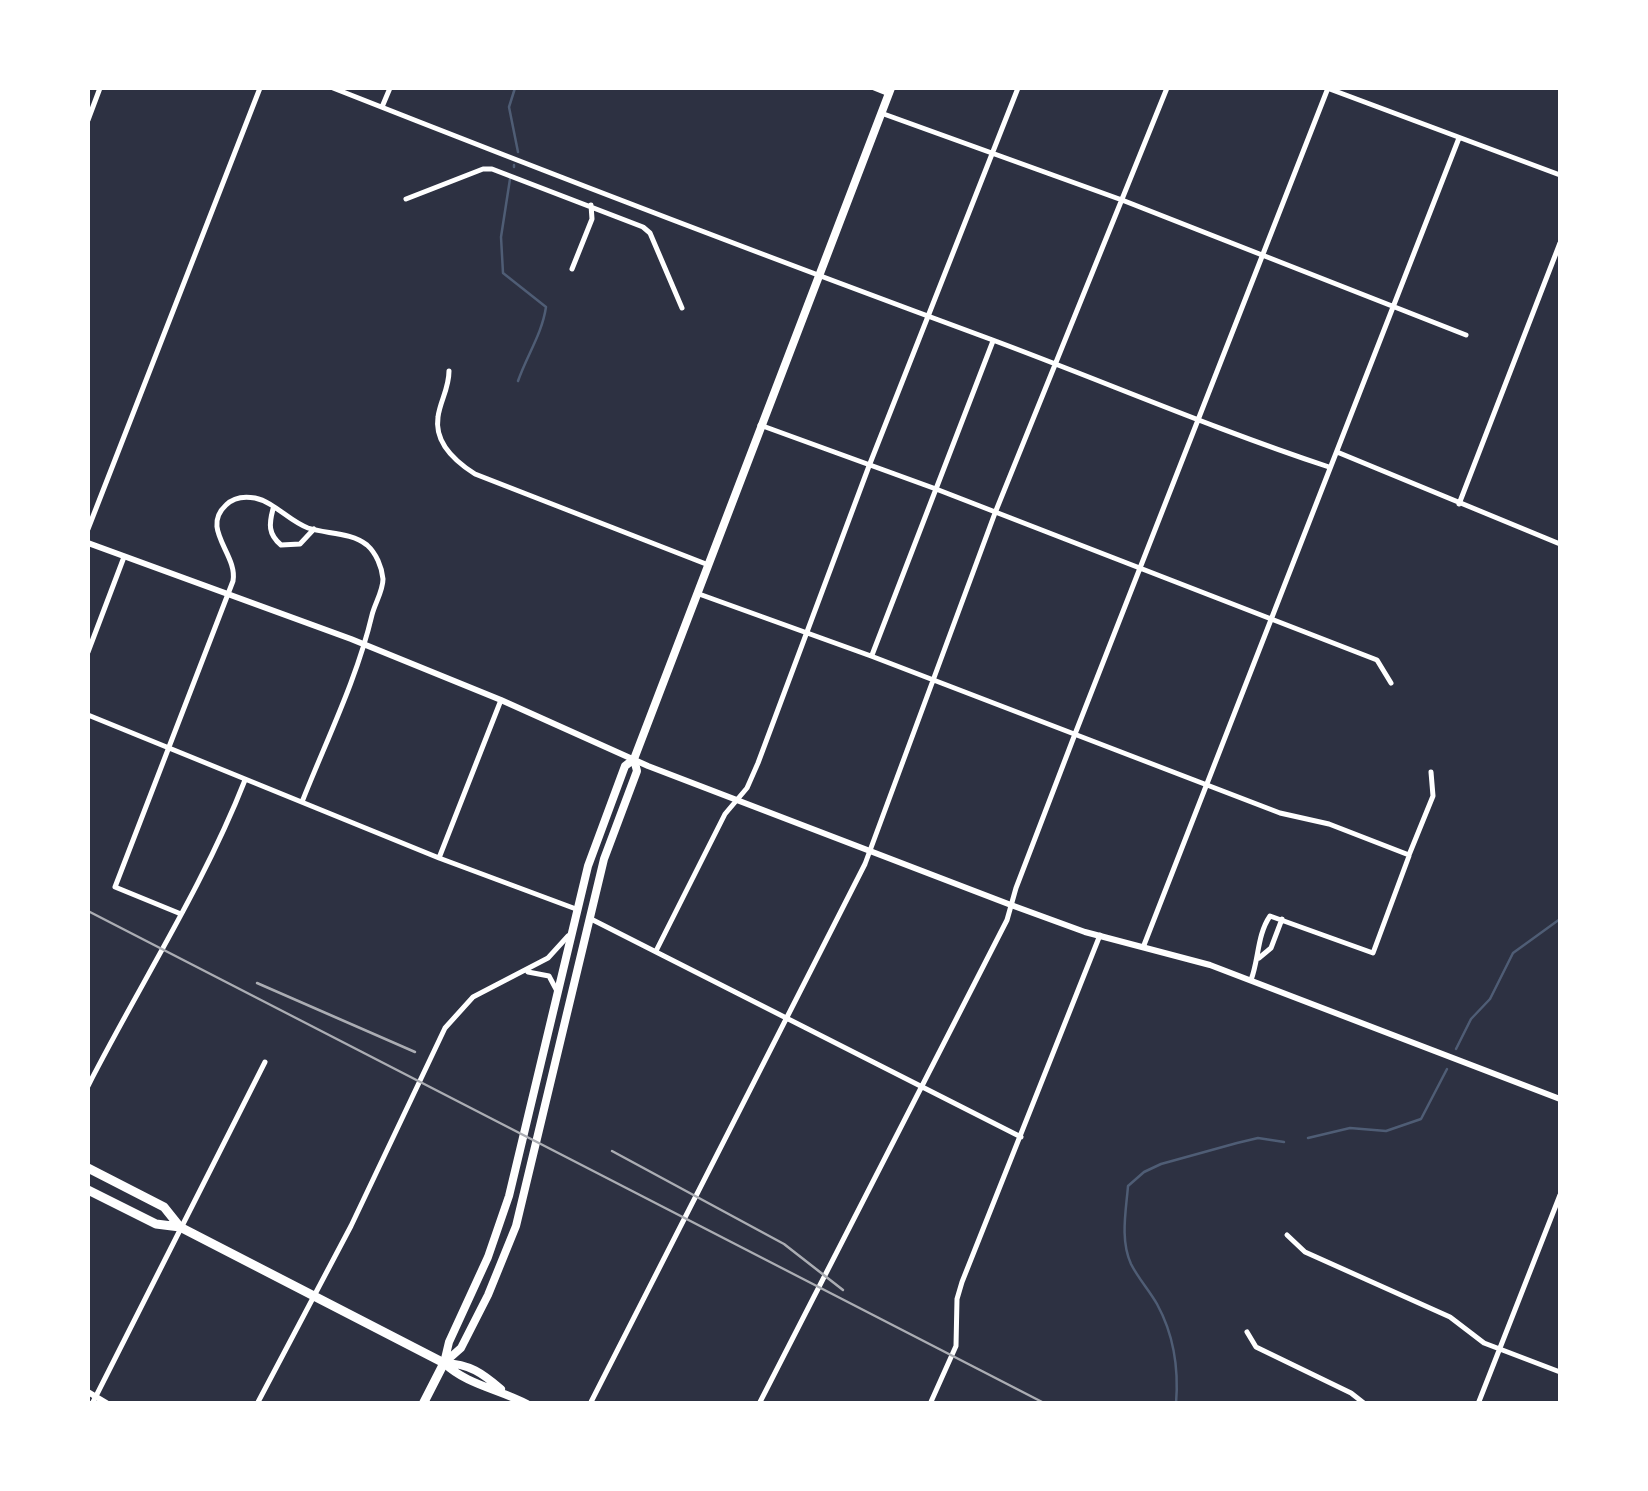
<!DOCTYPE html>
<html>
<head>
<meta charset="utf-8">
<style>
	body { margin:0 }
	#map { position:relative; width:1648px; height:1491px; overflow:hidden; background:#2d3142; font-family:"Fira Sans",sans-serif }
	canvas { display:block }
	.frame { position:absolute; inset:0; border:90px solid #fff; pointer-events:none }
</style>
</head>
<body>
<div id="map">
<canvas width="1648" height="1491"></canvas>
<div class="frame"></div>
</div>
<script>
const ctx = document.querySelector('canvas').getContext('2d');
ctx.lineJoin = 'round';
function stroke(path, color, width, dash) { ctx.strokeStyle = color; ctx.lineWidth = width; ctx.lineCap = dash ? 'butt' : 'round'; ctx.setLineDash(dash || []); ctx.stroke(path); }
stroke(new Path2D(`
	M515,88L509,107L518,152
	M514,167V165
	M510,179L501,237L503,273L546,307C542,334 527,355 518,381
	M1456,1049L1471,1019L1490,999L1513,953L1560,919
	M1308,1138L1350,1128L1386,1131L1421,1119L1447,1069
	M1176,1404C1179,1368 1174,1335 1157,1304C1149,1290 1138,1278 1131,1264C1120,1240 1126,1211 1128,1186L1144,1172L1161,1164L1237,1143L1258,1138L1284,1142`), '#4f5d75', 2.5);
stroke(new Path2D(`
	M333,88C551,174 770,258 990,339C1103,381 1214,429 1329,467
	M874,88L889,94
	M1327,88L1560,175
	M382,107L390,88
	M881,113L1122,200L1466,335
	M88,120L100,88
	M406,199L483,169H492L643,227L650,233L682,308
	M572,269L592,219L591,205
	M449,371C449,389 440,401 438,417C434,443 456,462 475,474L706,564
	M760,425L936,489L1377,660L1391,683
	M1337,452L1560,544
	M1459,504L1560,243
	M273,509C269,524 268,534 281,545L300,544L314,529
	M88,529L260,88
	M699,594L871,656L1280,813L1329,824L1409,855L1433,796L1431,772
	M88,652L124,557
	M872,655L993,341
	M88,715L439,858L576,909
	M439,858L501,700
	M181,914L115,887L233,581C238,554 200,529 226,505C234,497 244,496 255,498C274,502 289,521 308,528C326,534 351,532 367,545C376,553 382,567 383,579C383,591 375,603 372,615C357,679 326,741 302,802
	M591,919L1021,1137
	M1144,945L1459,138
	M656,951L725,814L747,788L758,763L869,466L1018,88
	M1259,958L1271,948L1282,919
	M528,972L549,976L557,991
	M1251,980C1259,959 1257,935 1270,916L1373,953L1409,856
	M88,1086C140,984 203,887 245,780
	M1287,1235L1305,1252L1450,1317L1484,1343L1560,1372
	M1247,1332L1256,1347L1351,1393L1365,1404
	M92,1404L265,1062
	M257,1404L351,1226L445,1028L473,997L548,958L568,936
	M590,1404L865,864L995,513L1167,88
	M759,1404L1007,920L1016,888L1075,734L1328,88
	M930,1404L956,1346L957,1299L962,1282L1100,935
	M1478,1404L1560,1195`), '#fff', 5);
stroke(new Path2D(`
	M88,543L351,639L501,700L648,766L1011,905L1085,932L1210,965L1560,1099
	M88,1392L108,1404`), '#fff', 6);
stroke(new Path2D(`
	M444,1363L449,1342L488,1257L509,1196L588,866L625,766L634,759L891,88
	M444,1363L461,1348L488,1295L516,1226L604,859L637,771L634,759
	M444,1363C467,1385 499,1389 527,1404
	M444,1363C470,1364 482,1373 501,1389`), '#fff', 8);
stroke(new Path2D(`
	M88,1168L164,1207L180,1227
	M88,1190L156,1224L180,1227L444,1363L423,1404`), '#fff', 9);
stroke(new Path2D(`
	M88,911L1046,1404
	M257,983L415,1052
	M612,1151L784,1244L843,1290`), '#abadb3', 2.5);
</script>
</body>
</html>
